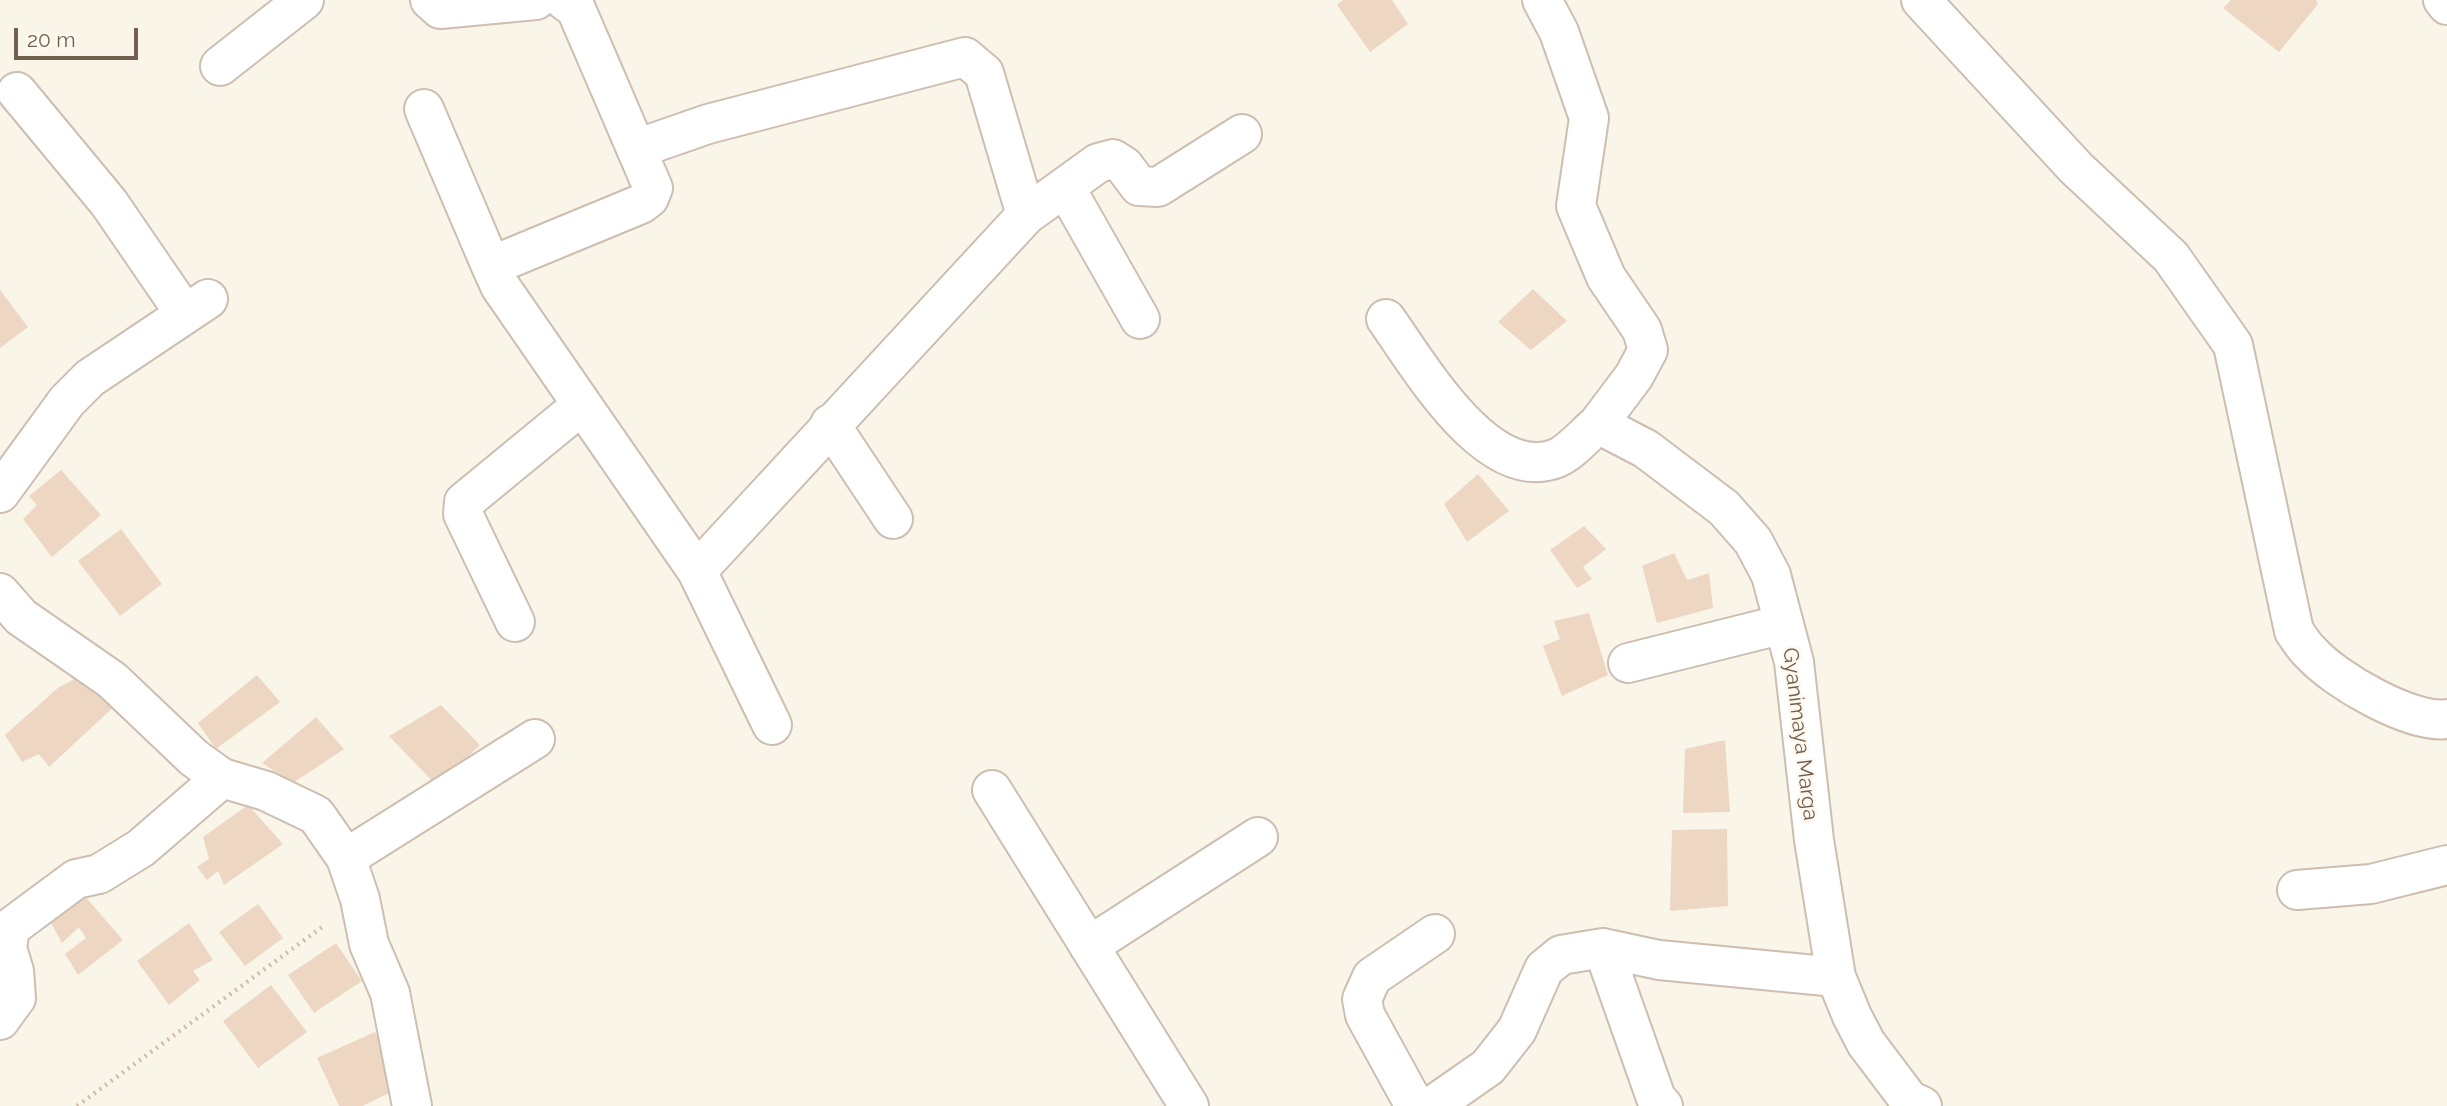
<!DOCTYPE html>
<html>
<head>
<meta charset="utf-8">
<style>
	body { margin:0 }
	#map { position:relative; width:2447px; height:1106px; overflow:hidden; background:#faf5e9; font-family:Raleway,sans-serif }
	canvas { display:block }
	.scale { position:absolute; left:14px; top:28px; width:124px; height:32px; box-sizing:border-box; border:4px solid #735f4f; border-top:0; padding-left:9px; font-size:21px; line-height:24px; white-space:nowrap; color:#735f4f; -webkit-text-stroke:5px #fdf9ef; paint-order:stroke }
</style>
</head>
<body>
<div id="map">
<canvas width="2447" height="1106"></canvas>
<div class="scale">20 m</div>
</div>
<script>
const ctx = document.querySelector('canvas').getContext('2d');
ctx.lineJoin = 'round';
function paint(path, color) { ctx.fillStyle = color; ctx.fill(path, 'evenodd'); }
function stroke(path, color, width, dash) { ctx.strokeStyle = color; ctx.lineWidth = width; ctx.lineCap = dash ? 'butt' : 'round'; ctx.setLineDash(dash || []); ctx.stroke(path); }
function label(font, color, halo, rows, align = 'center') {
  ctx.font = font + ' Raleway,sans-serif'; ctx.lineWidth = 5; ctx.setLineDash([]); ctx.textBaseline = 'middle'; ctx.strokeStyle = halo; ctx.fillStyle = color; for (const [text, x, y, turn = 0] of rows) {
    ctx.save(); ctx.translate(x, y); ctx.rotate((+turn || 0) * Math.PI / 180); ctx.textAlign = isNaN(turn) ? turn : align; if (halo) ctx.strokeText(text, 0, 0); ctx.fillText(text, 0, 0); ctx.restore();
  }
}
paint(new Path2D(`
	M1343,0H1392L1408,24L1370,52L1337,5Z
	M2231,0H2316L2318,4L2279,52L2223,8Z
	M1533,289L1567,321L1531,350L1498,322Z
	M0,290L28,327L0,348Z
	M61,470L101,515L52,557L23,519L37,505L29,496Z
	M1478,474L1509,511L1467,542L1444,504Z
	M1584,526L1606,549L1583,567L1592,579L1577,588L1550,550Z
	M121,529L162,584L120,616L78,561Z
	M1674,553L1687,580L1709,573L1713,608L1657,623L1642,566Z
	M1589,613L1608,675L1562,696L1543,646L1560,639L1554,621Z
	M82,675L118,703L49,767L39,754L22,762L5,735L59,687Z
	M257,675L280,702L216,749L198,723Z
	M441,705L480,745L437,786L389,736Z
	M316,717L344,749L293,783L262,763Z
	M1725,740L1730,812L1683,813L1685,749Z
	M248,805L283,844L224,885L218,871L207,880L197,867L209,859L203,837Z
	M1727,829L1728,906L1670,911L1672,830Z
	M83,894L123,940L78,975L65,954L86,938L79,927L62,943L50,921Z
	M258,904L283,938L245,966L219,932Z
	M189,923L213,960L193,971L200,980L169,1005L137,961Z
	M336,943L362,981L314,1013L288,975Z
	M271,985L307,1032L258,1068L223,1021Z
	M375,1032L400,1088L362,1106H339L317,1058Z`), '#edd7c3');
const minor = new Path2D(`
	M430,0L440,9L536,0
	M564,0L576,9L653,188L649,198L641,204L491,266L500,286L697,571L772,725
	M1542,0L1559,32L1589,118L1576,206L1606,277L1642,330L1648,350L1634,376L1598,424L1646,449L1724,508L1753,541L1771,575L1794,662L1814,840L1836,977L1852,1016L1866,1043L1909,1100L1922,1106
	M1921,0L2076,168L2171,257L2233,345L2294,631C2299,638 2304,647 2311,653C2335,680 2411,724 2447,719
	M2443,0L2447,5
	M220,66L304,0
	M17,92L109,203L185,314
	M424,109L491,266
	M636,149L708,124L965,57L984,73L1026,215
	M1065,187L1140,319
	M1386,319C1419,365 1488,486 1557,458C1571,452 1586,434 1598,424
	M830,424L893,519
	M0,493L67,401L90,378L208,299
	M697,571L1026,215L1098,163L1113,159L1124,166L1139,186L1158,187L1242,134
	M0,593L21,617L112,680L194,758L222,778L266,791L316,815L346,858L360,899L369,944L390,993L412,1106
	M515,622L463,514L464,502L582,405
	M1628,663L1784,624
	M992,790L1189,1106
	M346,858L535,739
	M2297,890L2371,884L2447,865
	M1089,946L1258,837
	M1603,948L1656,1098L1663,1106
	M0,1020L16,998L14,971L7,948L10,928L76,879L99,874L141,848L222,778
	M1415,1106L1365,1015L1362,999L1372,977L1435,934
	M1432,1106L1488,1067L1517,1030L1544,969L1561,955L1603,948L1659,960L1836,977`);
stroke(minor, '#ccbeb0', 42);
stroke(new Path2D(`
	M77,1106L325,925`), '#d2bba6', 4.5, [2, 5]);
stroke(minor, '#fff', 38);
label('21px', '#735f4f', '#fdf9ef', [
	["Gyanimaya Marga",1800,734,83]
]);
</script>
</body>
</html>
